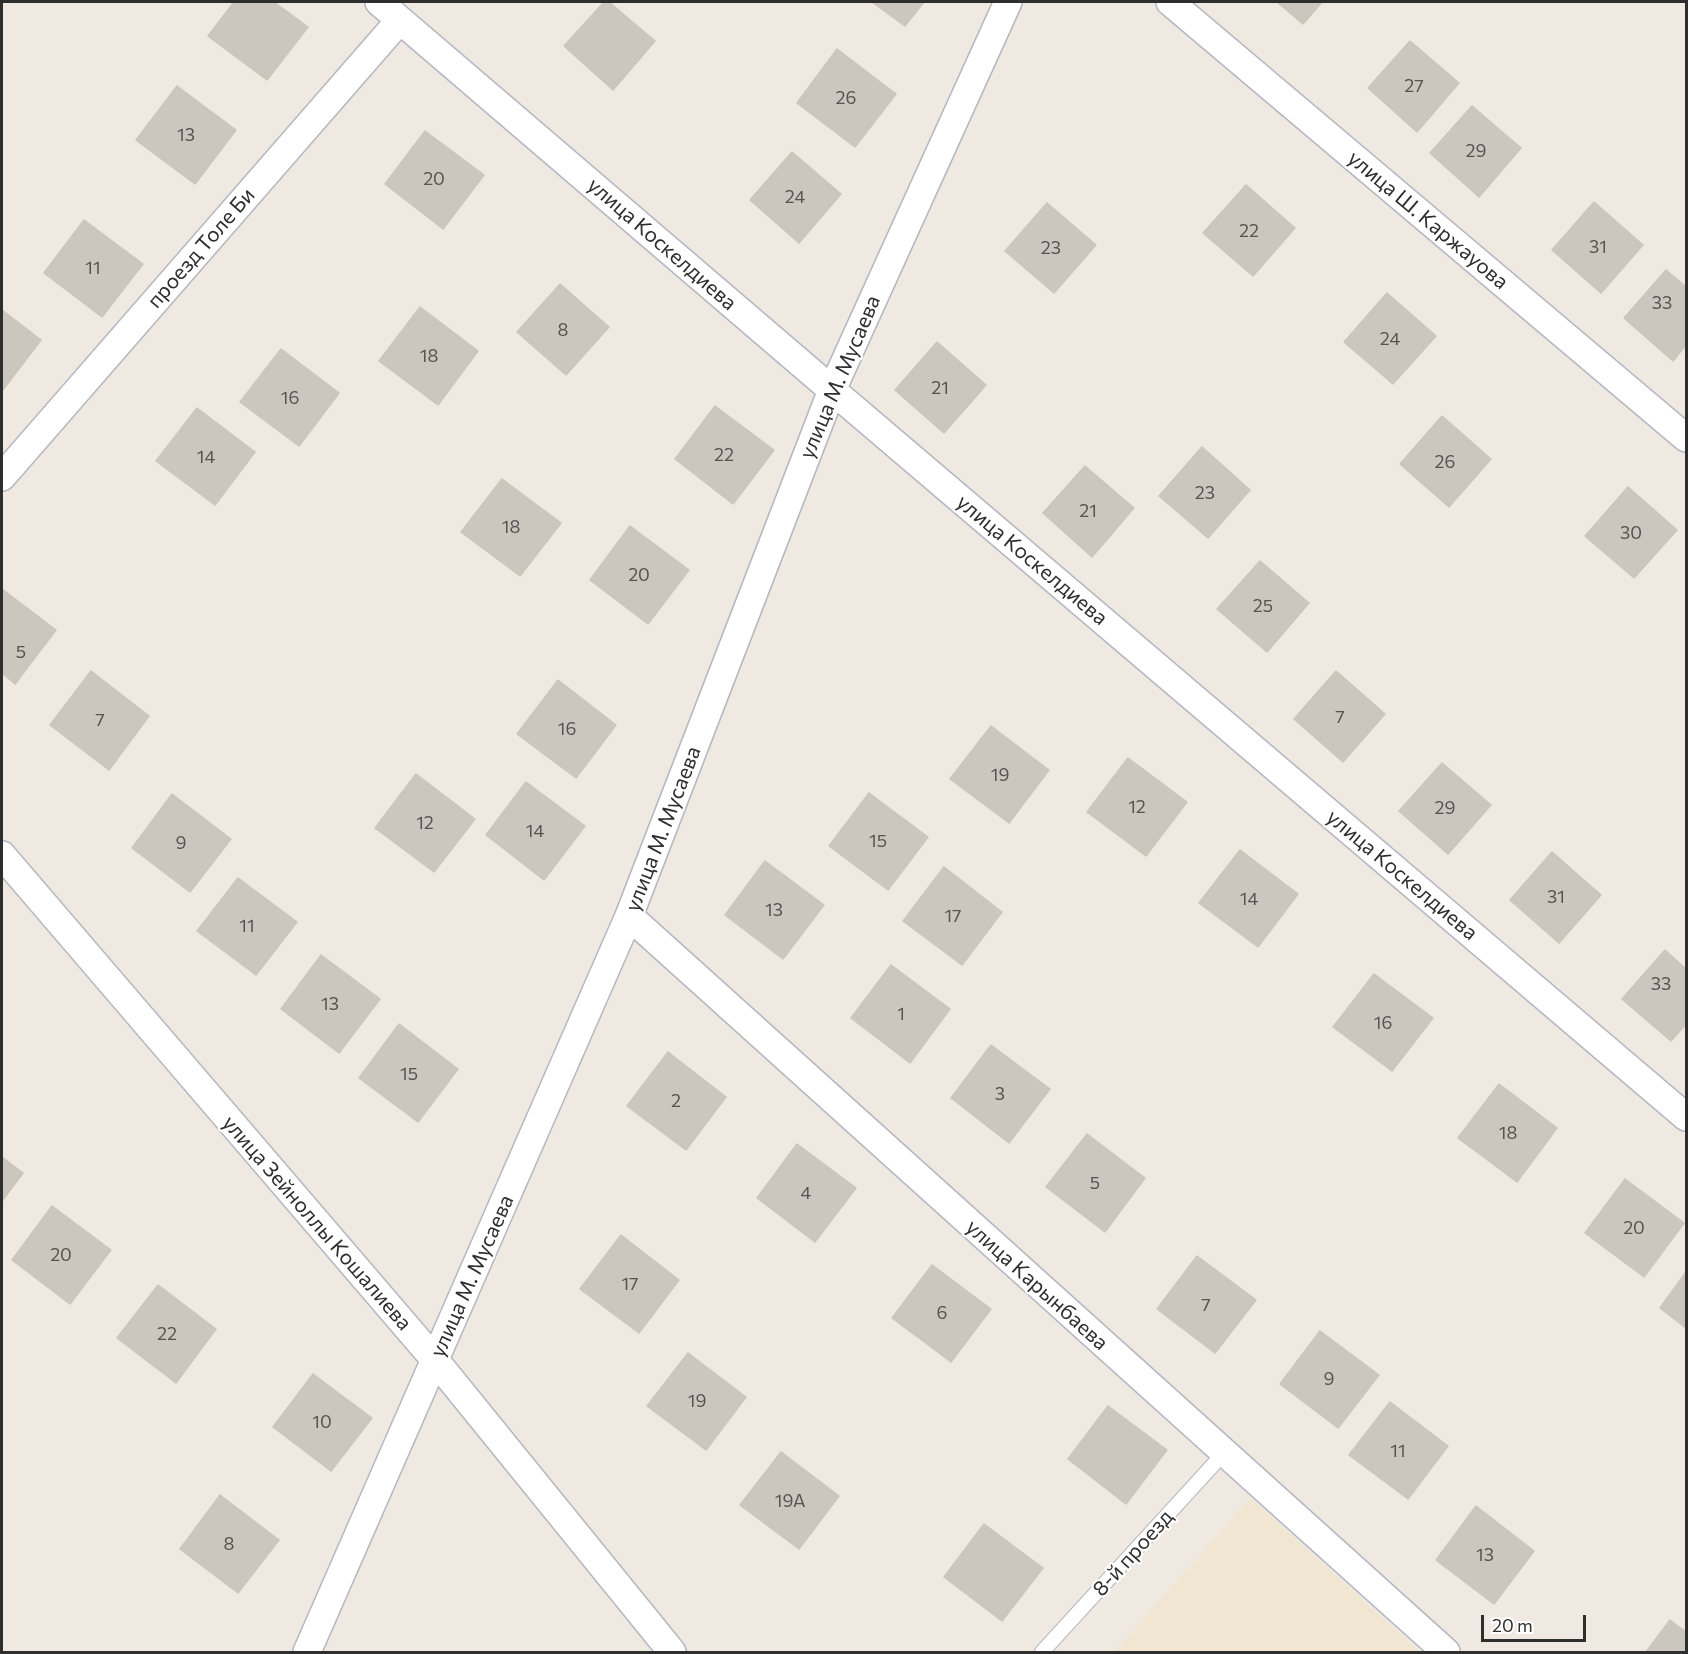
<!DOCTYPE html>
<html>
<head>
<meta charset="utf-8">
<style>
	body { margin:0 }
	#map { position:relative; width:1688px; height:1654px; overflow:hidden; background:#efe9e1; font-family:Commissioner,sans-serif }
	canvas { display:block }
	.frame { position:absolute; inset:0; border:3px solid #2e2e2e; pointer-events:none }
	.scale { position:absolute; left:1481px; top:1615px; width:105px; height:27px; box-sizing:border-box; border:3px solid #2e2e2e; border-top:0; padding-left:8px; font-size:18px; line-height:21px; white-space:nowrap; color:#2e2e2e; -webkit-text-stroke:4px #fff; paint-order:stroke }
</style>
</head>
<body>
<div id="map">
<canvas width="1688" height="1654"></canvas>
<div class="frame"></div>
<div class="scale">20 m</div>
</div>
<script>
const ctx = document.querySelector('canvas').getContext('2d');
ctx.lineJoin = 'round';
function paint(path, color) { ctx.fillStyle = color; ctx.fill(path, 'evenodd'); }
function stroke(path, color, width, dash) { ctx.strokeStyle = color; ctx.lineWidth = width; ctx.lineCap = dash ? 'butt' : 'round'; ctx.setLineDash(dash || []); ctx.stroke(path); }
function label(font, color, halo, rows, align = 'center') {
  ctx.font = font + ' Commissioner,sans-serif'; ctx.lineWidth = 4.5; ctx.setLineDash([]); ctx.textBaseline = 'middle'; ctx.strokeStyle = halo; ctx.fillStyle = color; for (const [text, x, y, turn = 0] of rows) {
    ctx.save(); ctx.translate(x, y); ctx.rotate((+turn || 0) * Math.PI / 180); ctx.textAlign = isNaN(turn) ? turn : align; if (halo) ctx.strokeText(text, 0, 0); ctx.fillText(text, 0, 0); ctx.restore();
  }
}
paint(new Path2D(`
	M1250,1498L1420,1652H1114Z`), '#f0e6d1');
const building = new Path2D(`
	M234,2H274L308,27L267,80L208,36Z
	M604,2H609L655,41L613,90L564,46Z
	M872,2H924L905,26Z
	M1277,2H1322L1303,24Z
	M1410,41L1459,83L1417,132L1368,88Z
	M837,49L896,94L855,147L797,103Z
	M177,86L236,130L195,184L136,140Z
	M1472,106L1521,148L1479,197L1430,153Z
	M425,131L484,175L443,229L385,184Z
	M792,152L841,194L799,243L750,200Z
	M1246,185L1295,228L1253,276L1203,233Z
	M1594,202L1643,245L1601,293L1552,250Z
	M1047,203L1096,245L1054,293L1005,251Z
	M84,220L143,264L102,317L44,273Z
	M1666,270L1686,287V345L1673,361L1624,318Z
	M560,284L609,327L566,375L517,332Z
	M1387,293L1436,336L1393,384L1344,342Z
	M420,307L478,351L438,405L379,361Z
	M2,310L41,340L2,391Z
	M937,342L986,385L944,433L895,390Z
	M281,349L339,393L299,446L240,402Z
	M715,406L774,450L733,504L675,459Z
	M197,408L255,452L215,505L156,461Z
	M1442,416L1491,459L1449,507L1400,464Z
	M1202,447L1250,490L1208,538L1159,496Z
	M1085,466L1134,508L1092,557L1043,513Z
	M502,479L561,523L520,576L461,532Z
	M1628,487L1677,530L1634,578L1585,536Z
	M630,526L689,570L648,624L590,580Z
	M1260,561L1309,603L1267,652L1217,609Z
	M2,589L56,630L15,684L2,673Z
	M91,671L149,716L109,770L50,725Z
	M1336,671L1385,714L1343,762L1294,719Z
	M558,680L616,725L576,778L517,734Z
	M991,726L1049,770L1009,823L950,779Z
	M1128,758L1187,802L1146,856L1087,812Z
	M1442,763L1491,805L1448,854L1399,811Z
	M416,774L475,819L434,872L375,828Z
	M526,782L585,826L544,880L486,835Z
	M869,793L928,837L888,890L829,846Z
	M172,794L231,839L190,892L132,848Z
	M1240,850L1298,894L1258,947L1199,903Z
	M1552,852L1601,895L1559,943L1510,900Z
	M765,861L824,905L783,959L725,915Z
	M944,867L1002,912L962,965L903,921Z
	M238,878L297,922L256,975L197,931Z
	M1665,950L1686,969V1024L1671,1041L1622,999Z
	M321,955L380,999L339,1053L281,1009Z
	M891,965L950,1009L910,1063L851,1018Z
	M1374,974L1433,1018L1392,1071L1333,1027Z
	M399,1024L458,1069L418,1122L359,1078Z
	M991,1045L1050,1089L1009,1143L951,1098Z
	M668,1052L726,1097L686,1150L627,1106Z
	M1499,1084L1557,1128L1517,1182L1458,1138Z
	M1087,1134L1145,1178L1105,1232L1046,1187Z
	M797,1144L856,1188L815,1242L757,1198Z
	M2,1157L23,1173L2,1201Z
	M1625,1179L1684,1223L1644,1277L1585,1233Z
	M52,1206L111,1250L70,1304L12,1260Z
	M621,1235L679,1280L639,1333L580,1289Z
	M1197,1256L1256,1300L1215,1353L1157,1309Z
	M932,1265L991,1309L951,1362L892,1318Z
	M1686,1272V1328L1660,1308Z
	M158,1285L216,1329L176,1383L117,1338Z
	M1320,1331L1379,1375L1338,1428L1280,1384Z
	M688,1353L746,1397L706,1450L647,1406Z
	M313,1374L372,1418L331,1471L273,1427Z
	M1390,1402L1448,1446L1408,1499L1349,1455Z
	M1108,1406L1167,1450L1126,1504L1068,1459Z
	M781,1452L839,1496L799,1549L740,1505Z
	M220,1495L279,1540L238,1593L180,1549Z
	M1476,1506L1534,1551L1494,1604L1436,1560Z
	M984,1524L1043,1568L1002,1621L944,1577Z
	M1670,1620L1686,1632V1652H1646Z`);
paint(building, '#cbc7bf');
stroke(building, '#cbc5ba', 1.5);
const service = new Path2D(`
	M1042,1652L1224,1453`);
const minor = new Path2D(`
	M379,2L832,390L1686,1117
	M1170,2L1686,438
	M2,477L400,20
	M2,855L435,1360L672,1652
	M629,916L1446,1652
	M307,1652L629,916L832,390L1008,2`);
stroke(service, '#b4b7c1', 16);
stroke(minor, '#b4b7c1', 30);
stroke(service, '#fff', 14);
stroke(minor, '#fff', 27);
label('18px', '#555452', null, [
	["27",1414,86],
	["26",846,98],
	["13",186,135],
	["29",1476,151],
	["20",434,179],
	["24",795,197],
	["22",1249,231],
	["31",1598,247],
	["23",1051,248],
	["11",93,268],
	["33",1662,303],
	["8",563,330],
	["24",1390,339],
	["18",429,356],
	["21",940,388],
	["16",290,398],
	["22",724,455],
	["14",206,457],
	["26",1445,462],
	["23",1205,493],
	["21",1088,511],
	["18",511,527],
	["30",1631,533],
	["20",639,575],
	["25",1263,606],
	["5",21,652],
	["7",1340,717],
	["7",100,720],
	["16",567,729],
	["19",1000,775],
	["12",1137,807],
	["29",1445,808],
	["12",425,823],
	["14",535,831],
	["15",878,841],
	["9",181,843],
	["31",1556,897],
	["14",1249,899],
	["13",774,910],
	["17",953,916],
	["11",247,926],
	["33",1661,984],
	["13",330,1004],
	["1",901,1014],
	["16",1383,1023],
	["15",409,1074],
	["3",1000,1094],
	["2",676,1101],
	["18",1508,1133],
	["5",1095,1183],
	["4",806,1193],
	["20",1634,1228],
	["20",61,1255],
	["17",630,1284],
	["7",1206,1305],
	["6",942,1313],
	["22",167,1334],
	["9",1329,1379],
	["19",697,1401],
	["10",322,1422],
	["11",1398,1451],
	["19А",790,1501],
	["8",229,1544],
	["13",1485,1555]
]);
label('21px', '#2e2e2e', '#fff', [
	["улица Ш. Каржауова",1428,220,40],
	["улица Коскелдиева",662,244,41],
	["проезд Толе Би",201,248,-49],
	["улица М. Мусаева",840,377,-67],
	["улица Коскелдиева",1032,560,40],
	["улица М. Мусаева",663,829,-69],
	["улица Коскелдиева",1402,875,40],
	["улица Зейноллы Кошалиева",317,1223,49],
	["улица М. Мусаева",472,1276,-66],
	["улица Карынбаева",1037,1285,42],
	["8-й проезд",1133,1553,-48]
]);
</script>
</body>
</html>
